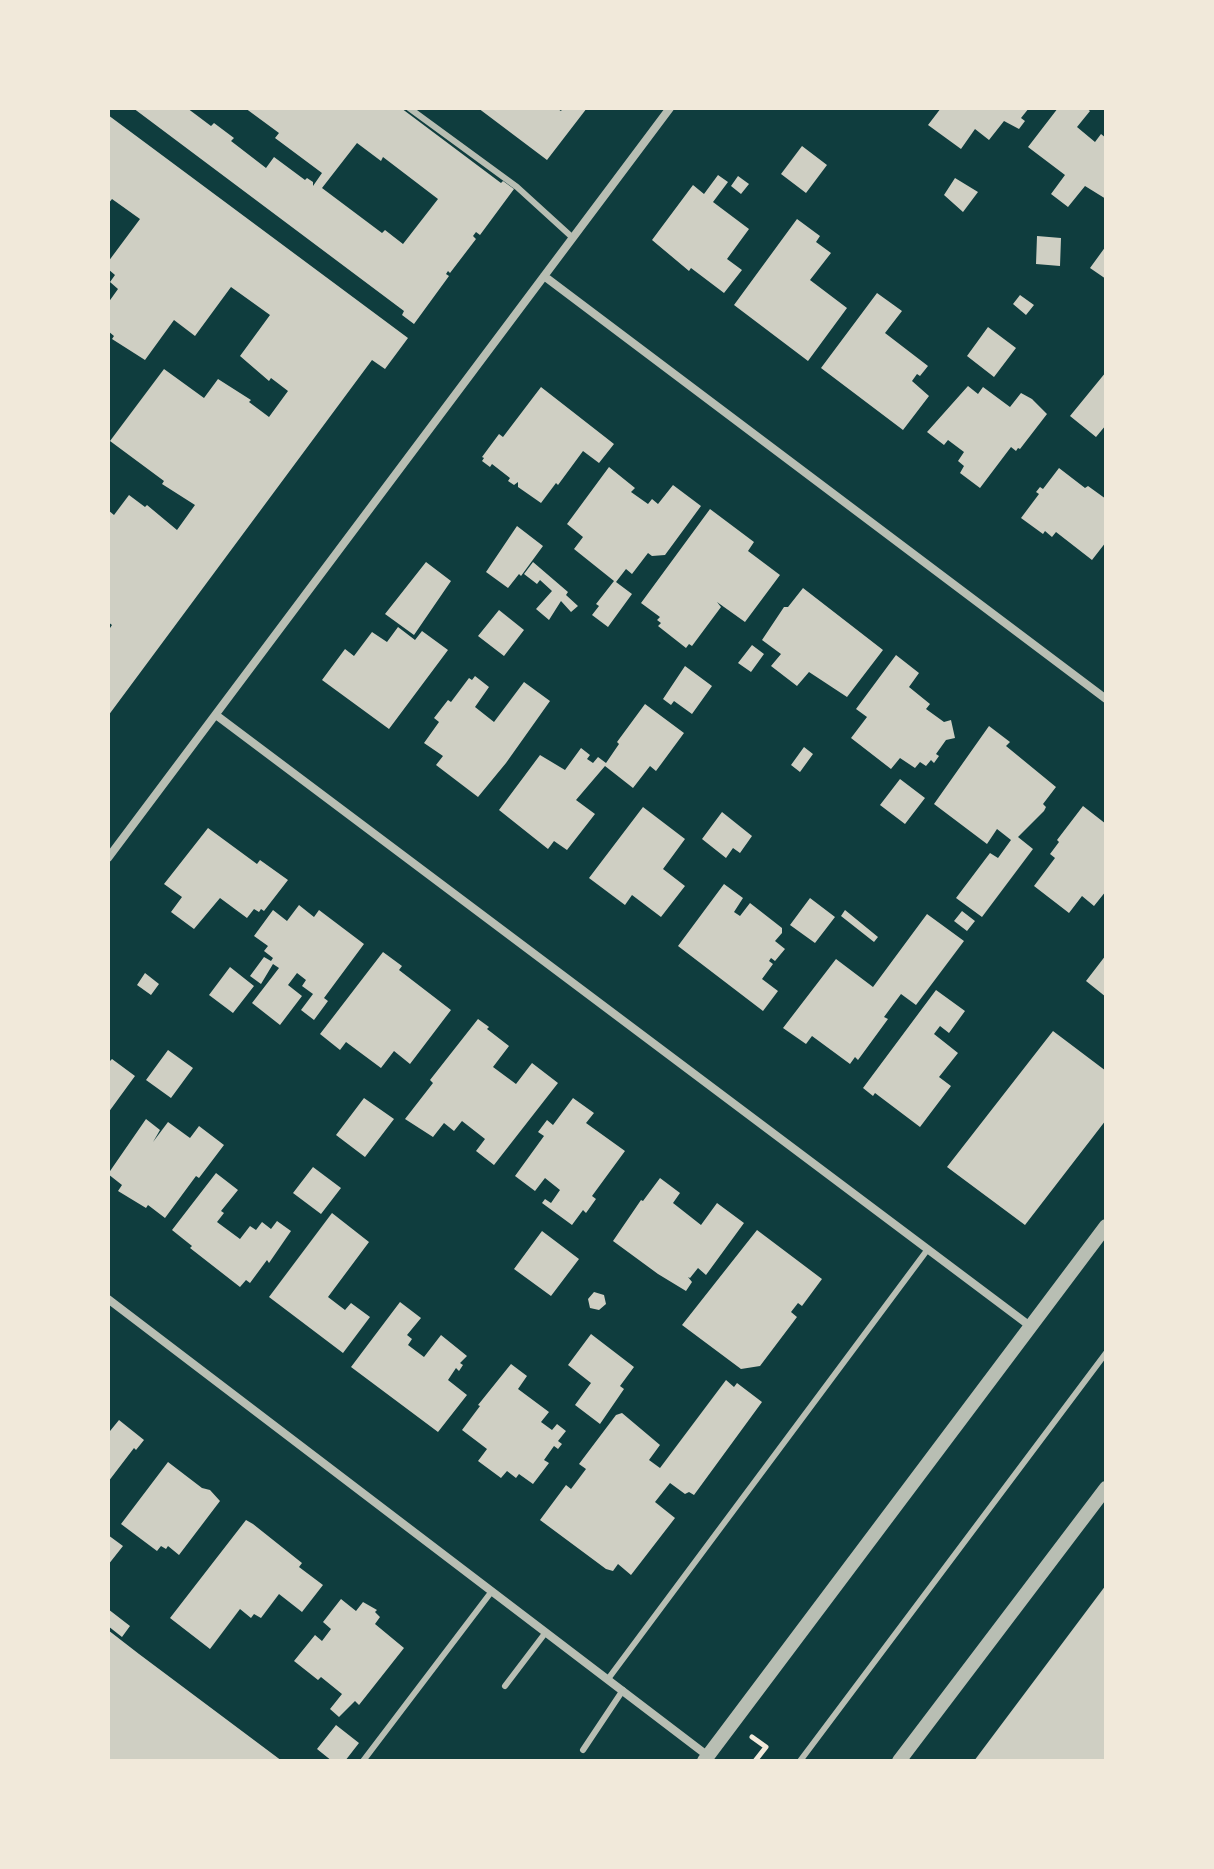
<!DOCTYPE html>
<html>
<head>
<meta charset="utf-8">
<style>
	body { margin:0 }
	#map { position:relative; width:1214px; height:1869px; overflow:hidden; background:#0f3d3e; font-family:"Work Sans",sans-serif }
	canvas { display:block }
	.frame { position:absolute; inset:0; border:110px solid #f1e9da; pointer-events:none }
</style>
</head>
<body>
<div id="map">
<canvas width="1214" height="1869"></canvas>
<div class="frame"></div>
</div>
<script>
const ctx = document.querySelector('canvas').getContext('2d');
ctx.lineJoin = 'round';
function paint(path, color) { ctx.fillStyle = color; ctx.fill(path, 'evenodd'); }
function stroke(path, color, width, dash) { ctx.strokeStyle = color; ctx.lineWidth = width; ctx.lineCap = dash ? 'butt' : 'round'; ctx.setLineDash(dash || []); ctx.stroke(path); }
paint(new Path2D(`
	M133,108H187L211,126L214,123L234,138L231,141L266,168L274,157L305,180L307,178L313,182V186L322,173L275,138L279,133L245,108H401L501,183L503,181L514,189L480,235L476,232L473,236L476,239L450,273L448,271L446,274L449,276L414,324L402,315L404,311ZM357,143L381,161L383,157L438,199L403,244L385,230L382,233L322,188Z
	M478,108H556L561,111L563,108H587L547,160Z
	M941,108H1029L1021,118L1025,121L1019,129L1004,121L989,140L975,129L961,149L928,125Z
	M1058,108H1086L1090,111L1077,127L1095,142L1101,134L1106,138V199L1085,186L1068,207L1051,194L1065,175L1028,147Z
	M108,115L408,338L385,369L372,360L108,716V631L112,625L108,622V510L114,515L129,495L145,507L147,505L177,530L195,505L162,484L164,481L110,441L164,369L204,398L218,379L251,400L249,402L269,417L288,391L271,378L269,381L240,356L270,315L231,287L195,336L174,320L145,360L112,339L114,336L108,331V303L118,289L110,282L115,275L108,269V262L140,219L112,199L108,204Z
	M802,146L827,165L806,193L781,174Z
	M718,175L728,182L713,202L749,229L727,259L742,270L724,293L691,268L689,271L652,240L693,185L704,194Z
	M738,176L749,184L741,194L731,186Z
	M955,178L978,192L963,212L944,195Z
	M797,219L820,236L816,242L831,253L810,280L847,308L808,361L734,305Z
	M1037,236L1061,238L1060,266L1036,264Z
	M1106,246V279L1090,268Z
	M877,293L902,311L885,333L928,366L920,376L917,374L912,381L929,396L903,430L821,368Z
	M1020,295L1034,305L1026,315L1013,304Z
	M988,327L1016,348L994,377L967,356Z
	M1106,372V425L1096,437L1070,416Z
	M968,386L978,394L983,387L1010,407L1021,393L1032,399L1047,414L1020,449L1018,448L1016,451L1011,447L980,488L960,473L964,466L958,461L964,452L948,440L944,445L927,432Z
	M541,387L614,444L599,463L583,451L558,485L556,483L541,503L518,487V482L514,485L508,481L510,478L492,464L490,467L482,461L484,458L482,457L499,434L503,437Z
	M609,467L635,488L631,492L648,504L652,499L658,504L673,485L701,506L665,555L652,556L648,553L632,574L626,569L616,582L632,594L608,627L592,615L599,606L596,604L614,581L574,549L583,537L567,524Z
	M1059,468L1085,488L1088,486L1106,499V542L1092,560L1056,532L1052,537L1045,531L1043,534L1021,518L1039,494L1036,492L1040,487L1043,489Z
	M710,509L754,542L748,551L780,575L745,622L717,602L721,607L692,646L689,644L686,648L658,626L661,623L657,620L660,617L641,603Z
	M517,526L543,546L521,576L519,574L508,588L486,572Z
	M426,562L451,581L414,635L385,614Z
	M533,562L568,592L566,595L578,606L571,612L561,601L549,620L536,609L552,591L540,580L537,584L524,574Z
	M803,588L883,650L847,697L809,672L797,686L771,666L781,654L762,640L784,607H788Z
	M499,610L524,630L504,656L478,636Z
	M398,627L415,640L422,631L448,650L389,729L322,680L345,649L354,656L372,632L387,642Z
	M752,645L764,654L751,672L738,663Z
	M896,655L919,673L909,687L930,704L926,709L944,722L951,720L955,738L946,740L936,754L939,756L934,763L931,760L926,766L920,762L915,768L900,758L891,769L851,738L867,717L856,709Z
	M685,666L712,686L692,714L674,701L671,705L663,699Z
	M475,676L489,687L475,707L494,722L524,682L550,701L506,763L478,797L436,765L443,756L424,743L439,722L434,718L448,700L451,702L469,678L472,680Z
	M645,704L684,733L656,771L650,766L633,788L605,766L576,800L595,814L567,850L554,841L548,849L499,810L540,755L565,770L581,748L590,755L587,759L593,763L598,757L606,763L619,744L617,742Z
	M989,726L1010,742L1006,746L1056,787L1043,804L1046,807L1044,811L1018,837L1033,849L982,917L956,898L990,853L998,858L1011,840L997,829L987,844L934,804Z
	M804,747L813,754L800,772L791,765Z
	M900,779L925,798L905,824L880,805Z
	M1083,806L1106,824V891L1094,906L1082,896L1069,913L1034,886L1055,858L1050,854L1059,842L1057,840Z
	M643,807L685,839L663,869L685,886L661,917L632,895L625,905L589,878Z
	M722,812L752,836L740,853L733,848L726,858L702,839Z
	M208,828L257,864L260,860L288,880L264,911L261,909L259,912L254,909L247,918L220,898L194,929L171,912L182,897L164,884Z
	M724,884L743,898L734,912L740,916L750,903L782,928V933L775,941L785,949L775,961L771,958L769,961L773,964L762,979L778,991L763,1011L678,946Z
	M810,898L835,917L815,943L790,925Z
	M299,905L314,917L319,910L364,944L324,998L328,1001L314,1020L301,1010L313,994L302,986L306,980L297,973L288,985L302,996L280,1025L252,1003L279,968L273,964L261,984L250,976L264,957L271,961L273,958L264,951L268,946L254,936L273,910L287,921Z
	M845,910L878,937L874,942L841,916Z
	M962,911L975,921L967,931L954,921Z
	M927,914L964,941L916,1005L901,994L884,1017L888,1019L858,1060L855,1057L850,1064L812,1036L806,1044L783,1028L836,959L873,987Z
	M383,952L402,966L399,970L451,1010L410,1064L394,1051L381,1068L346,1042L340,1050L320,1034Z
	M1106,955V997L1086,981Z
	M230,967L254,986L233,1013L209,995Z
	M145,973L159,984L151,995L137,985Z
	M936,990L965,1011L949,1033L940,1026L934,1034L958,1053L939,1077L951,1086L920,1127L875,1093L873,1096L863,1088Z
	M478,1019L489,1027L487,1029L509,1046L493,1067L516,1084L532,1063L558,1083L494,1165L476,1151L485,1139L462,1121L454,1131L444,1123L433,1137L405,1119L433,1083L430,1080Z
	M1053,1031L1106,1071V1120L1025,1225L947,1167Z
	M168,1050L193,1068L171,1098L146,1080Z
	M112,1059L135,1076L108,1113V1063Z
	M364,1098L394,1119L365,1157L336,1135Z
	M573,1098L594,1113L586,1123L625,1151L592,1196L596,1199L586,1213L583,1210L572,1225L542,1203L545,1199L551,1203L560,1190L545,1178L535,1191L515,1176L544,1136L538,1132L547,1120L553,1125Z
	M146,1119L160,1130L153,1142L168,1122L190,1138L199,1126L224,1145L199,1178L196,1176L165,1218L148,1205L146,1208L118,1191L122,1185L108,1174Z
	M313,1167L341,1188L321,1214L293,1193Z
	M216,1173L238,1190L221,1211L224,1213L217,1222L240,1239L250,1226L256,1230L262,1222L271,1229L277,1221L291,1231L269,1263L267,1260L250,1283L246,1280L240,1287L190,1248L192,1246L172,1230Z
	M660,1178L680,1193L673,1203L701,1225L717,1203L744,1223L706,1275L698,1268L690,1278L688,1277L692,1282L686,1291L658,1274L613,1241L641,1200L643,1201Z
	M332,1213L369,1242L328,1297L345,1310L351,1303L370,1317L343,1353L269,1297Z
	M757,1230L822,1279L802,1306L798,1303L791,1312L797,1317L760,1366L741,1369L682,1325Z
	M542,1231L579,1259L551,1296L514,1269Z
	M594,1292L604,1295L606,1304L599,1310L590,1308L588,1299Z
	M400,1302L421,1318L407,1335L412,1339L408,1345L424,1357L441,1335L467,1356L460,1363L463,1365L459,1371L456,1368L448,1380L467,1395L438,1432L351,1367Z
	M591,1334L634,1367L620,1386L624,1389L600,1424L575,1405L591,1383L568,1365Z
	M511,1364L527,1376L518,1389L549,1412L541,1422L552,1430L557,1424L566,1431L558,1441L562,1444L558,1449L554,1446L544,1460L549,1463L533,1484L519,1474L516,1478L507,1471L501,1478L478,1461L487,1449L462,1430L480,1406L478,1405Z
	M726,1380L734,1387L737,1383L762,1402L694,1495L689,1492L685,1494L670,1483L655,1502L675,1518L631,1575L618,1564L613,1571L606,1569L540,1520L566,1485L571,1489L586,1469L579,1464L616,1415L622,1413L660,1445L649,1460L660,1468Z
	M119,1420L144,1440L136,1450L134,1448L108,1482V1431H110Z
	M168,1462L202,1488L210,1490L220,1501L179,1555L168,1546L166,1549L161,1546L157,1551L121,1524Z
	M246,1520L253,1524L302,1563L299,1567L323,1585L302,1612L279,1594L261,1618L254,1614L251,1618L240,1609L210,1649L170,1618Z
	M108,1535L123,1546L108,1565Z
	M1106,1585V1761H974Z
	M341,1599L356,1611L363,1602L377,1610L375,1612L380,1617L375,1624L404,1648L359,1705L355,1701L339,1717L330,1709L342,1694L321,1677L318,1680L294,1661L315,1635L322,1641L331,1629L323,1622Z
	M108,1609L130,1626L122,1637L108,1626Z
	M108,1630L139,1654L282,1761H108Z
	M336,1725L359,1743L345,1761H332L317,1749Z`), '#cfcfc3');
stroke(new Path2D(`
	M752,1737L766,1747L755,1761`), '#f1e9da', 5);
stroke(new Path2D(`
	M409,108L517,187L573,238
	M608,1679L928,1249
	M505,1686L546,1632
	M583,1750L623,1690
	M363,1761L492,1591
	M800,1761L1106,1353`), '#b8beb3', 6);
stroke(new Path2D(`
	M544,276L1106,699
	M216,715L1030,1326
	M108,858L670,108
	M108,1299L708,1756`), '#b8beb3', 8);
stroke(new Path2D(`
	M704,1761L1106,1226
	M899,1761L1106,1488`), '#b8beb3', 14);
</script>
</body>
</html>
